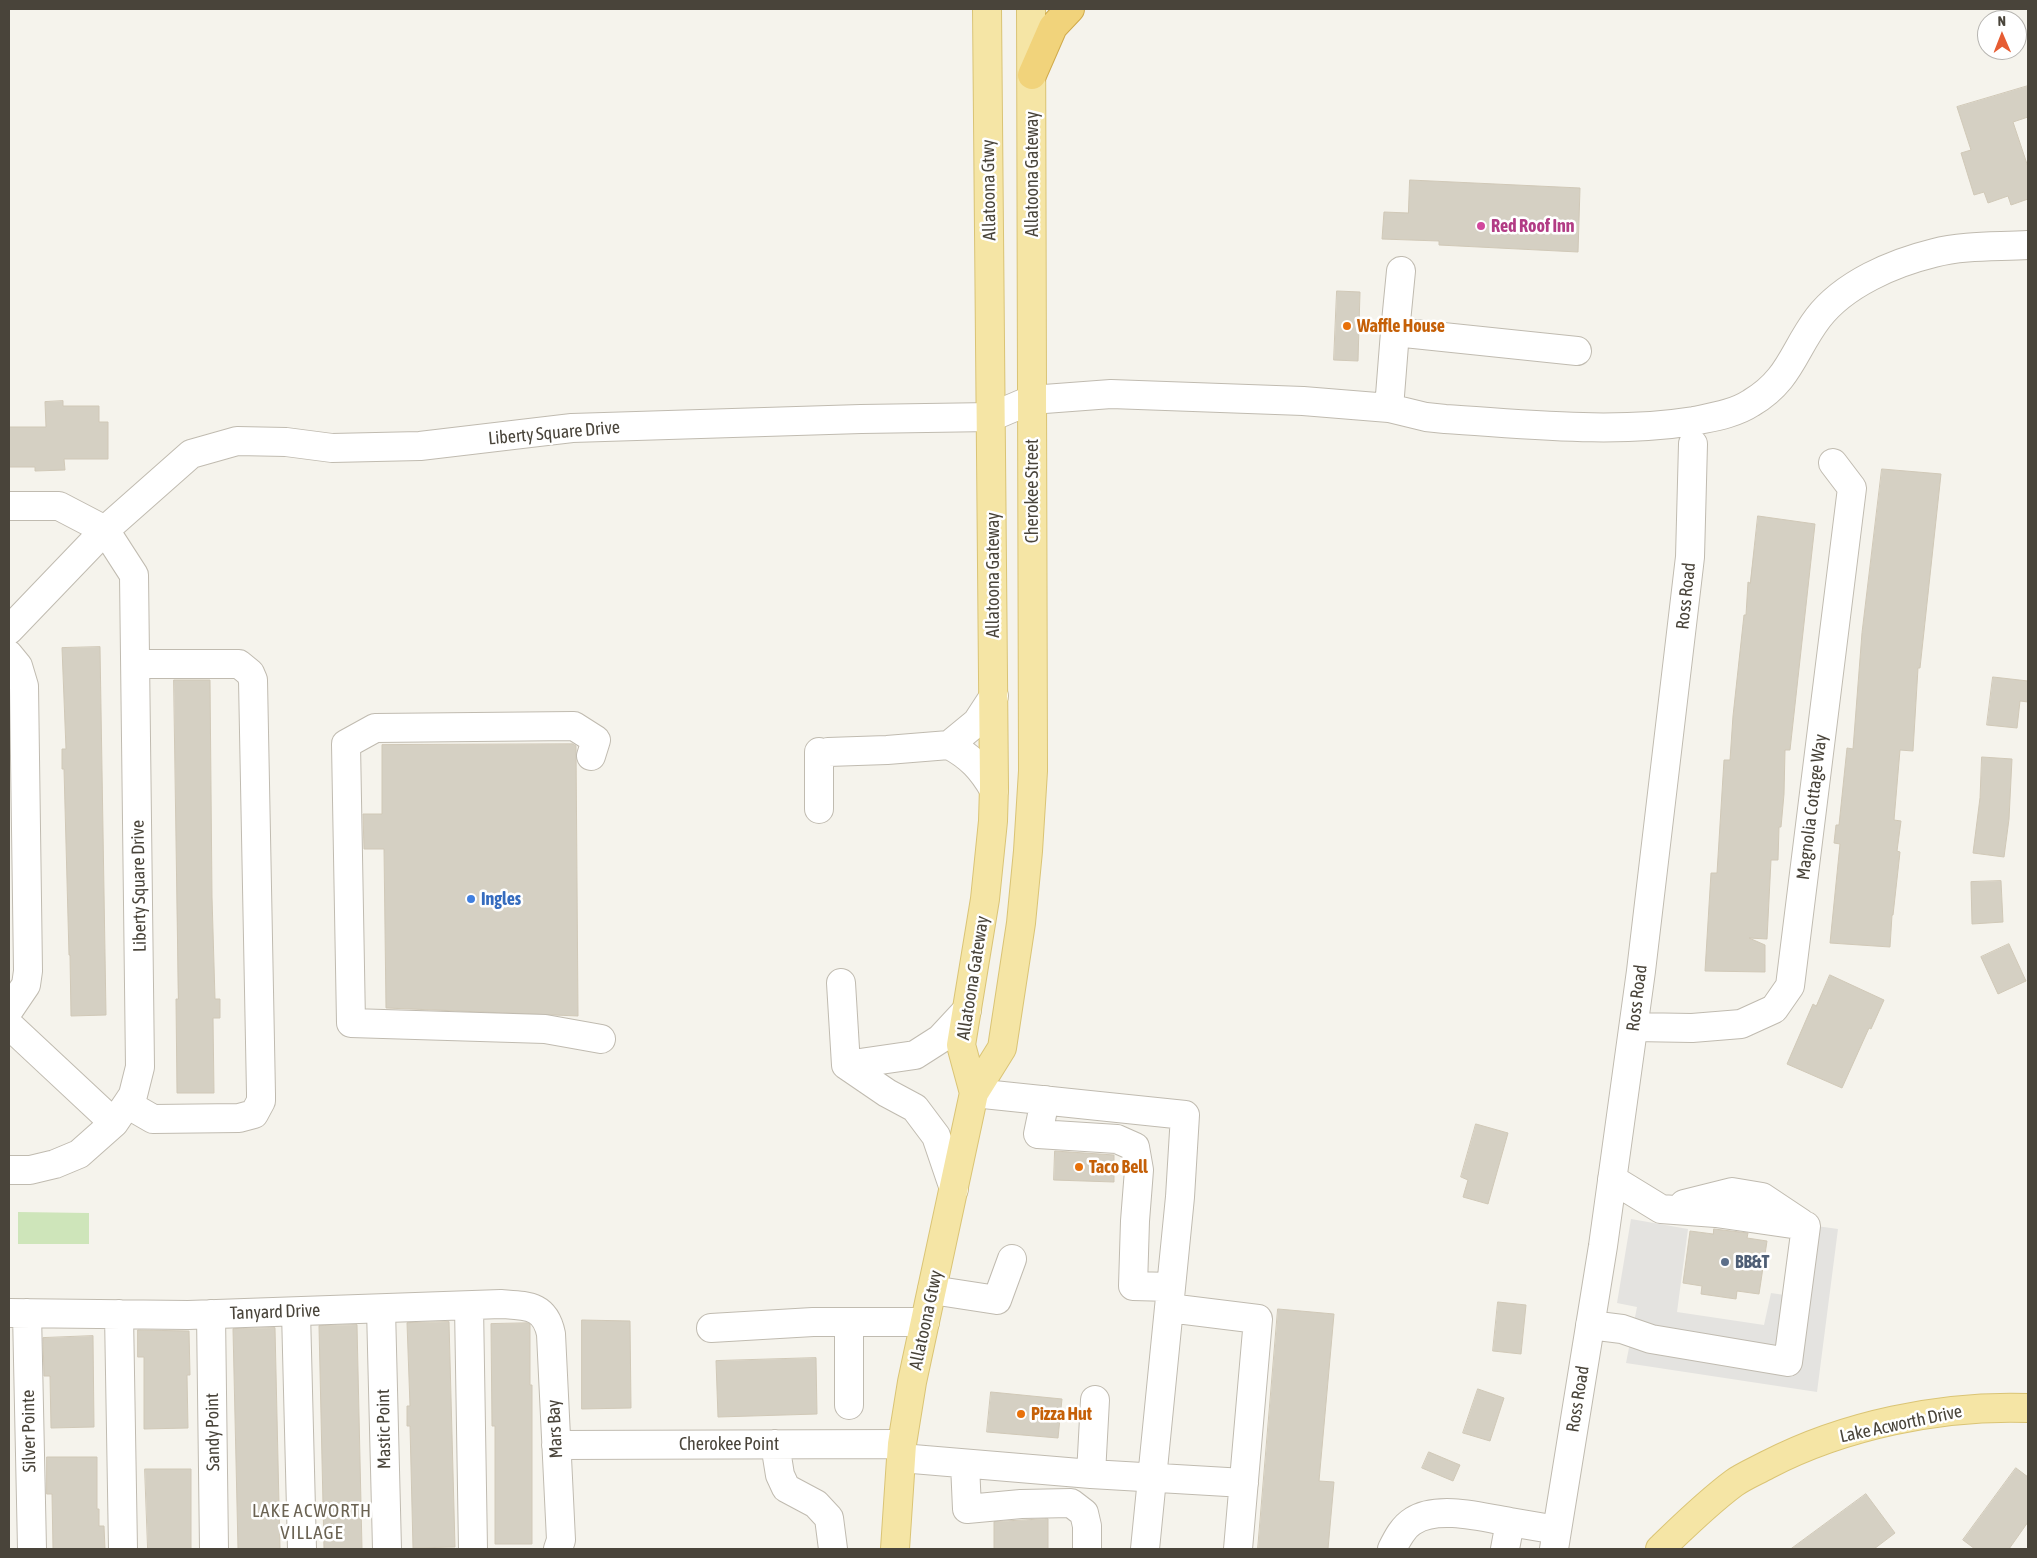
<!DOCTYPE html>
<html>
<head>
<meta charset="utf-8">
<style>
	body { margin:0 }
	#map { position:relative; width:2037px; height:1558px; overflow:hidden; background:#f5f3ec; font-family:"Asap Condensed",sans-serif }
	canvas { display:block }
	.frame { position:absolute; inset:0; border:10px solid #49443a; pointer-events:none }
	.north { position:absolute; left:1977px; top:10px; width:50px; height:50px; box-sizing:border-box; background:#fff; border:1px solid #b6b4b0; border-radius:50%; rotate:359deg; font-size:14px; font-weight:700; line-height:20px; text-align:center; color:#49443a }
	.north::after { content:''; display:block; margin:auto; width:18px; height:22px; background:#e65c32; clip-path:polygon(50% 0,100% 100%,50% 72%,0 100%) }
</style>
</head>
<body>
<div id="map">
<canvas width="2037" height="1558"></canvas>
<div class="frame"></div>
<div class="north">N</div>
</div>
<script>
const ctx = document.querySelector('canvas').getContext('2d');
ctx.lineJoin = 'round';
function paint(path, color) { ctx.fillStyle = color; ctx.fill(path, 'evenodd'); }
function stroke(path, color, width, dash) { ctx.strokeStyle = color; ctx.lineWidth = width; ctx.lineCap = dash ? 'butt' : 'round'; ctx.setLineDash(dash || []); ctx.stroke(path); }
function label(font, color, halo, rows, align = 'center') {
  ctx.font = font + ' "Asap Condensed",sans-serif'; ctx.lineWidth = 5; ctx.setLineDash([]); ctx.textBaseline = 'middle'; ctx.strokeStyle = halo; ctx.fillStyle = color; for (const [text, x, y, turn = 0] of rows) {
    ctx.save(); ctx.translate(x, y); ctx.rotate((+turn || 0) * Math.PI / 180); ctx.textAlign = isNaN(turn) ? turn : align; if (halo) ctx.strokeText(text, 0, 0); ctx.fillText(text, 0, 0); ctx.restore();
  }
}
paint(new Path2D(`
	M18,1212L89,1213V1244H18Z`), '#cee5ba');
paint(new Path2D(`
	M1631,1219L1688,1229L1677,1312L1764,1325L1771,1293L1798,1297L1809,1225L1838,1229L1817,1392L1626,1363L1637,1307L1617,1303Z`), '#e4e3e0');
const building = new Path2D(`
	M2028,86V117L2013,122L2028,167V199L2011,205L2008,196L1988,203L1984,192L1974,195L1961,153L1971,150L1957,107Z
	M1410,180L1580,188L1578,252L1439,245V241L1382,239L1384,212L1408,213Z
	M1337,291L1360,292L1358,361L1334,360Z
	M63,401V406H99V422H108V459H64L65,470L35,471V467H9V427H46L45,402Z
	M1882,469L1941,474L1920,668H1918L1913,751L1900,750L1894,820L1901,821L1897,851L1900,852L1893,915H1892L1890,947L1830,943L1840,844L1834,843L1836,825H1839L1847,748L1853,749L1862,633Z
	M1758,516L1815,524L1790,750H1785L1784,794L1781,827H1779L1778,860H1771L1767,939L1749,938L1765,945V972L1705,971L1711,873H1717L1724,760H1730L1733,716L1744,615H1746L1748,582L1750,583Z
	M100,647L106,1015L71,1016L70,955H69L64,769H62V749H66L62,648Z
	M1993,677L2028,681V702L2020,701L2017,728L1987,725Z
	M174,680H210L212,897L215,999H220V1018H213L214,1093H177L176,999H178Z
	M573,744L576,746L578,1016L386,1008L384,849H364L363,814H382V745Z
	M1982,757L2012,759L2009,819L2004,857L1973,853L1980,798Z
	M2001,881L2003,922L1972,924L1971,882Z
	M2009,944L2026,981L1998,994L1981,957Z
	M1830,975L1884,1000L1871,1029L1869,1028L1842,1088L1787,1064L1813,1004L1816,1006Z
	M1476,1124L1508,1133L1488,1204L1463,1197L1468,1180L1461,1177Z
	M1055,1151L1114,1155V1182L1054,1180Z
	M1714,1229L1748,1233L1747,1238L1767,1241L1759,1294L1737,1291L1736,1299L1701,1294L1702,1286L1683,1283L1690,1231L1713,1234Z
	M1498,1302L1526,1305L1521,1354L1493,1351Z
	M1278,1309L1334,1314L1319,1481L1334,1482L1328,1549H1258Z
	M582,1320L630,1321L631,1408L582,1409Z
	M449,1322L455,1547L413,1548L410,1426H407V1406H410L407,1323Z
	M528,1323L530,1324V1385H532V1544H495V1426H492L491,1324Z
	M357,1325L362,1549H324L319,1326Z
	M275,1328L280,1549H238L233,1329Z
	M138,1330L189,1331L190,1375H187L188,1428L144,1429V1357H138Z
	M93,1336L94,1427L51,1428L50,1376H44L43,1338Z
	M816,1358L817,1414L718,1417L716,1361Z
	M1478,1389L1504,1398L1490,1441L1463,1433Z
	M991,1392L1062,1399L1058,1438L987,1432Z
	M1429,1452L1460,1465L1453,1481L1422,1468Z
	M47,1457H97V1509H99V1526H104L105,1549H53L52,1494H47Z
	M2016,1468L2028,1477V1522L2009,1549H1975L1963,1540Z
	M145,1469H191V1549H148Z
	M1866,1494L1895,1533L1874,1549H1791Z
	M1048,1519V1549H994V1522Z`);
paint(building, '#d5d0c3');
stroke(building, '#d0c8b7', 1);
const minor = new Path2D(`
	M1395,332L1401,271
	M1389,408L1426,417L1445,419C1528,424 1612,434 1694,421C1713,417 1734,414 1751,403C1790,380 1793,351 1818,318C1844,284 1893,263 1934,253C1964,245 1998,247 2028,245
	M9,506H59L105,530L134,575L140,1067L133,1095L127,1104L114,1123L79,1154L55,1164L30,1170H9
	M9,630L105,530L191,454L237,441L286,442L332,448L420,446L572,428L861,419L991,417L1031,400L1111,394L1303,401L1389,408L1395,332L1577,351
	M9,655L18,666L24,686L28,971L26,985L9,1010
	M819,752V809
	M828,752L887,750L949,745
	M591,756L596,740L574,726L375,728L346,744L351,1023L545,1029L601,1039
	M994,790C982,769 970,756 949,745L977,722L994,696
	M841,983L846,1065
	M9,1025L114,1123
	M1634,1027L1692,1028L1741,1024L1774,1009L1790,986L1852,488L1833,463
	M974,1093L1185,1115L1180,1197L1145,1549
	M1045,1100L1038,1134L1117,1139L1135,1147L1139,1170L1135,1221L1133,1286L1171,1287
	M127,1104L153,1119L239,1118L254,1114L261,1101V1094L253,680L250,673L239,664H136
	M1612,1179L1661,1209L1716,1213L1806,1226
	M954,1189L936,1136L915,1108L887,1093L846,1065L915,1055L940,1039L967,1010
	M1684,1204L1732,1192L1762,1197L1801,1223
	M932,1290L997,1300L1012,1259
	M469,1306L473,1549
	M1169,1308L1258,1319L1238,1549
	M381,1309L387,1549
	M296,1312L302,1549
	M9,1313L188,1315L501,1304C528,1306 545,1305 551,1334L561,1540L558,1549
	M27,1313L32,1549
	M119,1314L123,1549
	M211,1314L214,1549
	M849,1323V1405
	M1590,1325L1622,1329L1651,1339L1788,1362L1806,1226
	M711,1328L813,1322H925
	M775,1444L780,1475L786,1488L816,1504L829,1518L833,1549
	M556,1445L902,1444
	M901,1458L1091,1474L1244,1483
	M965,1464L967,1509L1021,1504L1071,1503L1084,1513L1087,1526V1549
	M1091,1474L1095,1400
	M1392,1549C1397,1539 1403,1527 1413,1521C1437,1505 1482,1517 1510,1522
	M1505,1549L1510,1522L1557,1530
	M1554,1549L1603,1246L1641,971L1690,557L1693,444`);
const major = new Path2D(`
	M974,1093L961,1045L985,899L993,821L994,787L987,9
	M895,1549L902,1444L912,1382L974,1093L1002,1048L1021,923L1028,851L1033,771L1031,9
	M1660,1549C1684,1526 1707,1503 1734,1483C1744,1476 1756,1471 1767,1465C1844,1425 1941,1405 2028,1408`);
const highway = new Path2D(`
	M1032,75L1053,27L1070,9`);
stroke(minor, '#c0bbb0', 30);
stroke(major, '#dac475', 30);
stroke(highway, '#d0aa4b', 30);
stroke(minor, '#fff', 28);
stroke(major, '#f5e5a5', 28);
stroke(highway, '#f1d37b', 28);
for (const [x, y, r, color] of [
	[1481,226,5,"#d1479c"],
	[1347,326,5,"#e8710a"],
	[471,899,5,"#3f7fe0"],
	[1079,1167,5,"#e8710a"],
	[1725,1262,5,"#5c6f8a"],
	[1021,1414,5,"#e8710a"]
]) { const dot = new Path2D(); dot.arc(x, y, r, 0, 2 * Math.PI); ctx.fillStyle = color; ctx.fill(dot); stroke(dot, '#fff', 2); }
label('18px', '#49443a', '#fff', [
	["Allatoona Gateway",1032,174,-90],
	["Allatoona Gtwy",989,190,-91],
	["Liberty Square Drive",554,433,-5],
	["Cherokee Street",1032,491,-90],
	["Allatoona Gateway",993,575,-90],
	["Ross Road",1686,596,-84],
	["Magnolia Cottage Way",1812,807,-83],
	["Liberty Square Drive",139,886,-91],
	["Allatoona Gateway",973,978,-81],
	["Ross Road",1637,998,-83],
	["Tanyard Drive",275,1312,-2],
	["Allatoona Gtwy",926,1320,-78],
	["Ross Road",1578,1399,-81],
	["Lake Acworth Drive",1901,1424,-12],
	["Mastic Point",384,1429,-91],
	["Mars Bay",555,1429,-93],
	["Silver Pointe",29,1431,-91],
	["Sandy Point",213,1432,-91],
	["Cherokee Point",729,1444]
]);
label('bold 18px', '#b23c85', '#fff', [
	["Red Roof Inn",1491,226]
], 'left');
label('bold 18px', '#c56008', '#fff', [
	["Waffle House",1357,326],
	["Taco Bell",1089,1167],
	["Pizza Hut",1031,1414]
], 'left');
label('bold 18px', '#366cbe', '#fff', [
	["Ingles",481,899]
], 'left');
label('bold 18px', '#4e5e75', '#fff', [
	["BB&T",1735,1262]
], 'left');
ctx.letterSpacing = '1px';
label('19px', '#6b6353', '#fff', [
	["LAKE ACWORTH",312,1511],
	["VILLAGE",312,1533]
]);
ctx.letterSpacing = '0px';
</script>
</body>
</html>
